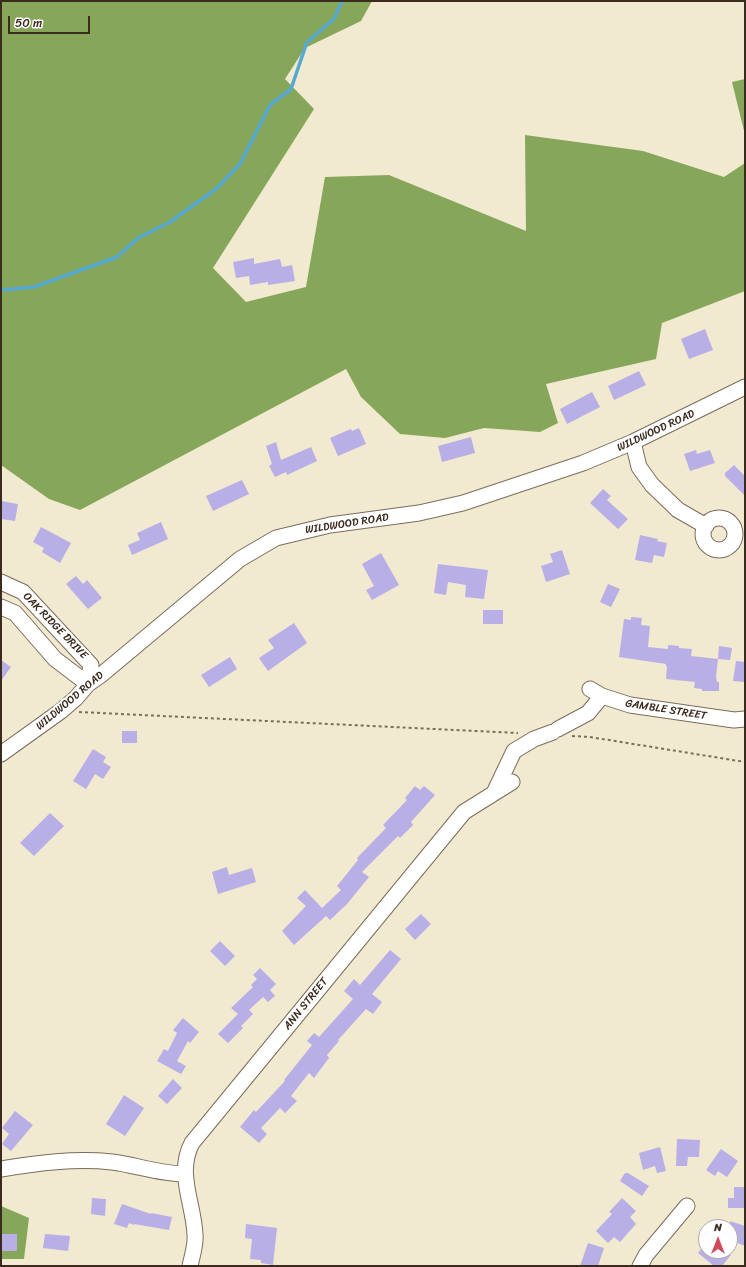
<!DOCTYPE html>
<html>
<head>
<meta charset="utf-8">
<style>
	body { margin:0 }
	#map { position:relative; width:746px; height:1267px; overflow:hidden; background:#f1e9d0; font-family:Sriracha,sans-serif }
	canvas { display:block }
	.frame { position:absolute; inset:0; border:2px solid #3b2a1e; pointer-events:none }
	.north { position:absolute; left:698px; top:1219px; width:40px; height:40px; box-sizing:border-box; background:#fff; border:1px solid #b1aaa5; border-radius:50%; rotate:0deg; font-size:11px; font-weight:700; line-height:16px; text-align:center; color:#3b2a1e }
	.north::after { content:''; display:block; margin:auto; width:14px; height:18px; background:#d1495b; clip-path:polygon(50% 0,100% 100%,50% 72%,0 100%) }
	.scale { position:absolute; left:8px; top:16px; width:82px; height:18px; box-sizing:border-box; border:2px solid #3b2a1e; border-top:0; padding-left:5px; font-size:12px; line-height:14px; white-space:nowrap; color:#3b2a1e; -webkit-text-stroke:3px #fff; paint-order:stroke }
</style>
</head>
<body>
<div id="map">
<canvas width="746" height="1267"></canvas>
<div class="frame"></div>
<div class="north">N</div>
<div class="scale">50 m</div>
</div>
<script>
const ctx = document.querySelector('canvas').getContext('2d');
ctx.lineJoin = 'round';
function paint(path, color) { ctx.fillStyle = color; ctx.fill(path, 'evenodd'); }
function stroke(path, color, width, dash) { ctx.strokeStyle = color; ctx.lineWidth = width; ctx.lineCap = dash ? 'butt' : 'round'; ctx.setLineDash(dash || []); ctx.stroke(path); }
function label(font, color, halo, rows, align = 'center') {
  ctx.font = font + ' Sriracha,sans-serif'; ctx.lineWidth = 4; ctx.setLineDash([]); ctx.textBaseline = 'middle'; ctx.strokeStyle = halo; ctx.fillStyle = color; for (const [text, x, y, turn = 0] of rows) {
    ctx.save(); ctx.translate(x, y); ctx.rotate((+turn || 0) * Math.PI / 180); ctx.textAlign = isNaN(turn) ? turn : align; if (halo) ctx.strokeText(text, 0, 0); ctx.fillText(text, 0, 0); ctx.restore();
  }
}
paint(new Path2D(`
	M1,1H372L361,21L305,48L285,79L314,109L213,268L246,302L306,287L325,177L389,175L526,231L525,135L643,151L724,177L745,163V291L662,323L656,359L546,384L558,423L540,432L484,428L445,438L400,434L361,397L346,369L80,510L49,499L1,465Z
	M745,79V135L732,82Z
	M1,1206L29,1218L24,1259H1Z`), '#86a65a');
stroke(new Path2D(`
	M1,290L34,287L117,257L138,238L170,222L216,189L240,164L270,105L291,89L307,42L334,19L342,1`), '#56a9d1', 3.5);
paint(new Path2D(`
	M254,258V264L280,259L282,267L292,265L295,281L268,285V282L250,285L249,276L236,278L233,262Z
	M705,329L713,350L689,359L681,339Z
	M639,371L646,385L614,400L608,386Z
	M592,392L600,407L567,424L560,409Z
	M359,428L366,444L338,456L330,438L351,429L352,431Z
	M471,437L475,453L442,462L438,446Z
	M276,442L281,460L311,447L317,461L287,475L286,472L275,477L269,466L272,464L266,446Z
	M696,450L697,454L710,450L715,463L690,471L684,454Z
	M734,465L745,476V496L725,476V473Z
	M242,480L249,494L213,511L206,496Z
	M603,489L611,496L607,500L628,519L618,529L590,503Z
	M1,501L18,504L15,521L1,519Z
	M161,522L168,539L132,555L128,545L140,540L137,533Z
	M41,527L71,543L60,563L42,552L44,548L33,542Z
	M640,535L658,539L657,541L667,543L664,557L654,555L652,563L635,560Z
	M562,550L570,574L546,582L541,566L553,562L550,554Z
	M381,553L399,585L372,600L366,590L374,586L362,564Z
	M438,564L488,570L484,599L465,597L466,585L448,582L446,595L434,593Z
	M76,576L83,584L87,580L102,598L88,609L66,584Z
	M608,584L620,589L611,607L600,602Z
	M483,610H503V624H483Z
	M631,617L642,618L641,625L650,626L648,647L668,649V645L679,646V648L692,649L691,656L718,659L716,676L717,682H719V691H702V689L694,688L695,682L666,679L667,666H666V664L619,657L624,619L631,620Z
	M294,623L307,643L268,671L259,658L274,648L268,640Z
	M719,646L732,648L730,660L718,659Z
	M230,657L237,669L209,687L201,675Z
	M1,660L11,667L1,681Z
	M736,661L745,662V682L733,681Z
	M122,731H137V743H122Z
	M93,749L106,757L103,762L111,767L103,779L95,774L86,789L73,781Z
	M415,786L420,790L424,786L435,795L411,822L413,825L400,838L398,836L362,872L369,877L347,904L330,920L326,916L294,945L282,931L306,906L297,898L305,890L322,908L341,890L337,886L358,860L357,858L386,828L383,825L407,800L405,798Z
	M50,813L64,826L34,856L20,843Z
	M227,867L229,875L252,868L256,882L218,894L212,872Z
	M421,914L431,924L415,940L405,929Z
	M220,941L235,956L225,966L210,951Z
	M390,950L401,959L372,994L382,1002L373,1014L366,1009L338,1040L339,1041L327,1055L329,1058L314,1078L309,1073L291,1096L297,1101L285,1113L280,1108L261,1128L267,1134L259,1143L240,1127L254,1110L256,1112L285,1081L284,1080L312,1045L307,1041L314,1033L319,1037L353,999L344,991L354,979L360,985Z
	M260,968L276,984L270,990L275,996L268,1002L263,997L249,1010L253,1014L241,1026L243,1028L228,1043L218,1034L238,1014L231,1008L253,987L251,985L257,979L253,975Z
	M183,1018L199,1032L190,1043L188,1041L177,1061L186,1066L181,1074L157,1061L164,1049L168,1051L177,1033L173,1030Z
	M173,1079L182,1088L167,1104L158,1096Z
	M124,1095L144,1108L125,1136L106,1124Z
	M15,1111L33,1125L11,1151L2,1144L9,1134L2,1128Z
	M677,1139L700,1140L699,1157H688L687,1166H676Z
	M660,1147L666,1171L657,1173L655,1166L643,1170L639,1153Z
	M721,1149L738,1161L727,1177L718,1171L715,1176L706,1170Z
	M625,1173H628L649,1186L642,1196L620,1181Z
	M734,1187H745V1208H728V1198H734Z
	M92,1198L106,1199L105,1216L91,1214Z
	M622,1198L636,1211L630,1217L636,1224L620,1242L614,1237L608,1243L596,1231L612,1214L609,1212Z
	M122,1204L151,1214V1213L172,1217L169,1230L134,1224V1225L129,1223L127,1228L114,1224Z
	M730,1221L745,1226V1246L730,1240Z
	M246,1224L277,1228L273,1265L261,1263V1260L250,1259L252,1239L245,1238Z
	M1,1234H17V1251H1Z
	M45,1234L70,1236L68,1251L43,1248Z
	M588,1243L604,1248L598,1266H580Z
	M704,1245L706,1247V1251H726L731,1255L722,1266H714L698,1253Z`), '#b9afe7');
const minor = new Path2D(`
	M633,442L639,467L652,485L678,510L706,526
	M703 534a16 16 0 1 1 32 0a16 16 0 1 1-32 0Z
	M1,582L23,592L91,665L88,684
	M1,607L15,613L55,659L88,684
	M590,689L602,696L630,705L713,717L734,720L745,719
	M558,729L588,713L602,696
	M1,754L61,711L76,698L88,684L101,675L240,559L276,538L330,525L419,513L463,503L583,463L633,442L745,387
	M494,793L514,751L534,739L553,732
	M1,1169C37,1163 75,1158 112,1162C136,1165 160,1174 185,1174
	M190,1266C192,1256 196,1245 195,1235C194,1204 176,1173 192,1143L464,812L512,782
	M640,1266L646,1255L687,1206`);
stroke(minor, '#7b6d5c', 17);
stroke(new Path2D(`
	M79,712L518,733
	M572,736L590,737L745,762`), '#7b6d5c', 2, [3, 3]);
stroke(minor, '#fff', 15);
label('11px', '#3b2a1e', '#fff', [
	["WILDWOOD ROAD",656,431,-25],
	["WILDWOOD ROAD",347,524,-9],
	["OAK RIDGE DRIVE",55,626,46],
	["WILDWOOD ROAD",70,701,-40],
	["GAMBLE STREET",666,710,9],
	["ANN STREET",306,1004,-51]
]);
</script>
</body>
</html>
